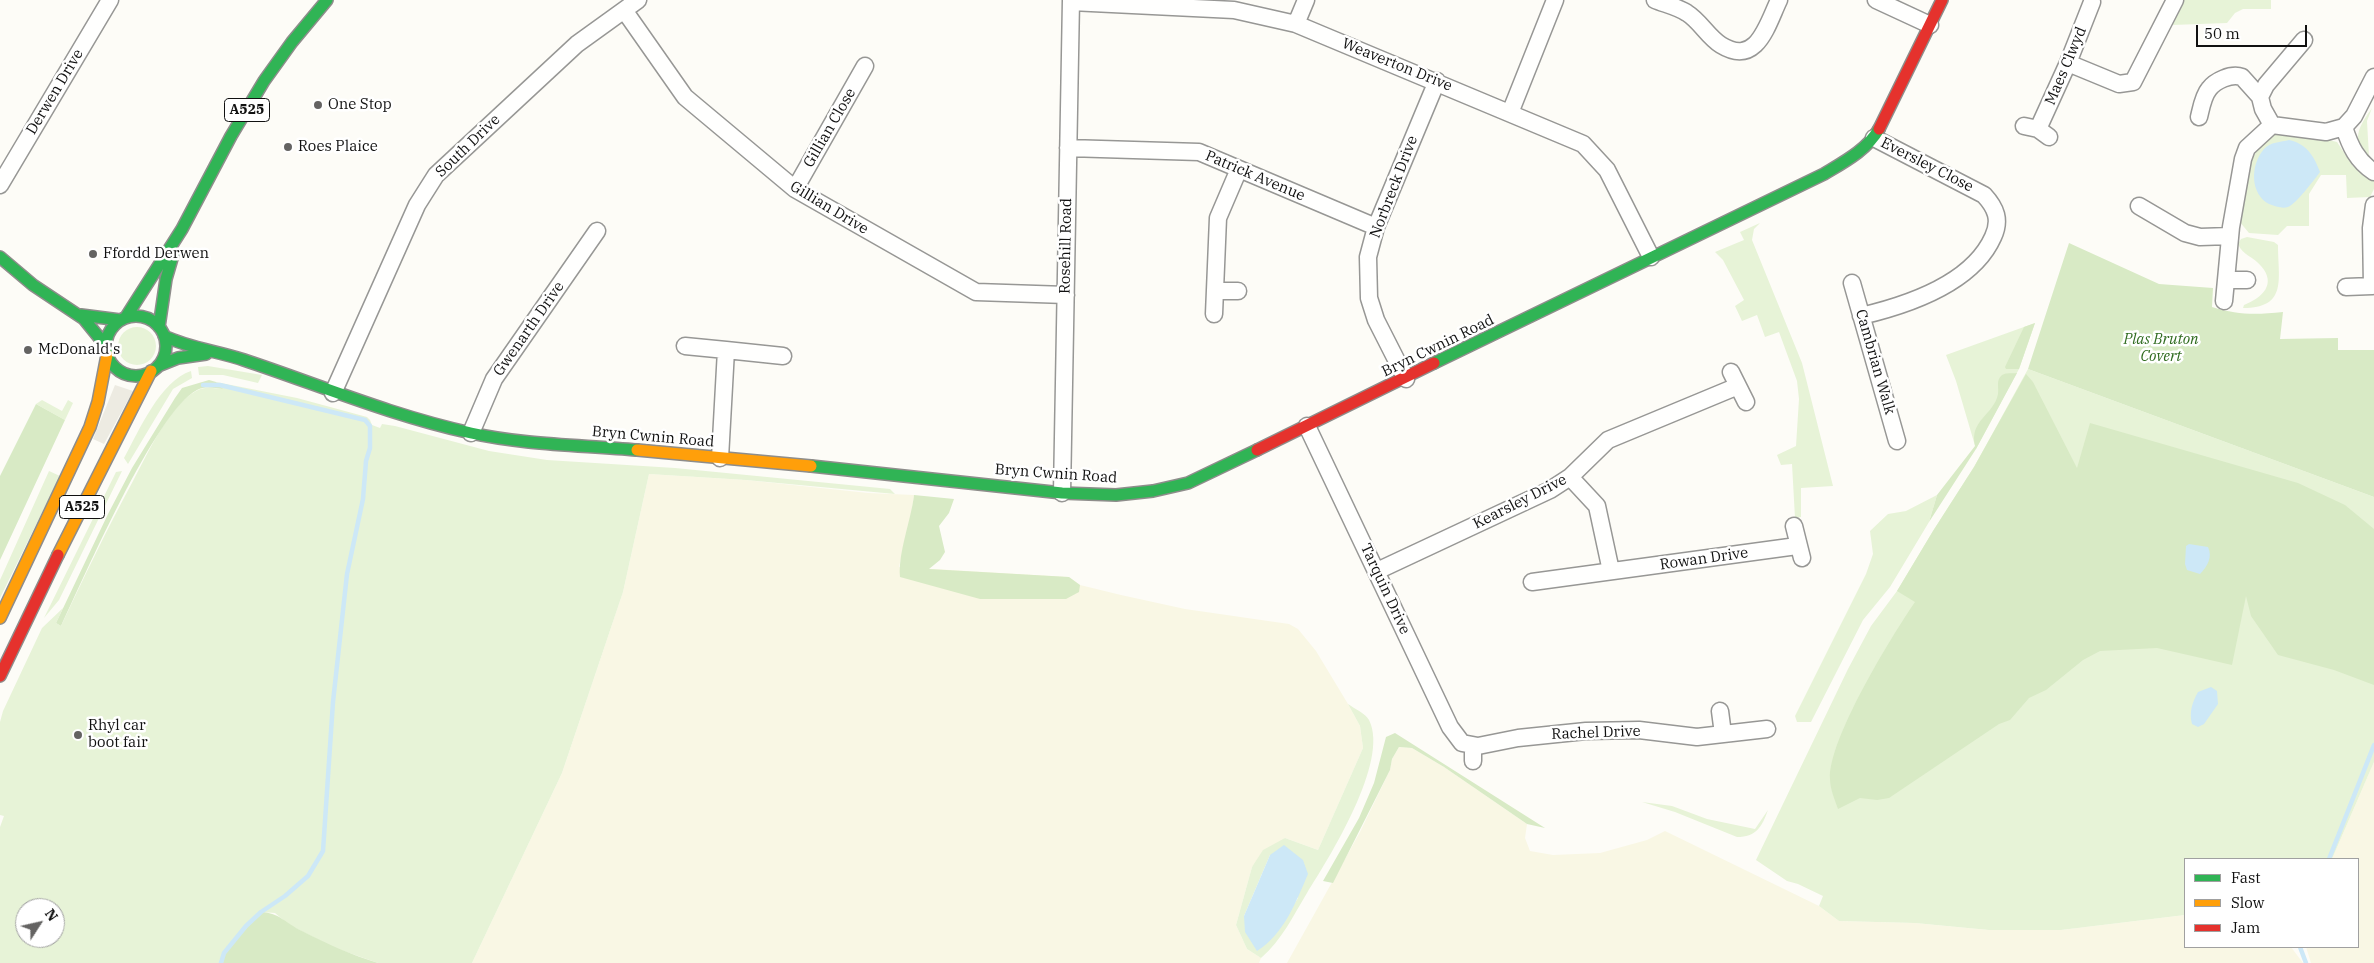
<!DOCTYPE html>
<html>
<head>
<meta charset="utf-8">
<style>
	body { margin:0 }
	#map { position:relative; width:2374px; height:963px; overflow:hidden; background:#fdfcf7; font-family:"IBM Plex Serif",serif }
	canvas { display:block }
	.legend { position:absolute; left:2184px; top:858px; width:175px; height:90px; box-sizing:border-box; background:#fff; border:1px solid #a0a0a0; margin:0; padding:6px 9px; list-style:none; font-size:15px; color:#111 }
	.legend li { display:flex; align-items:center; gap:10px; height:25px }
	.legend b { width:25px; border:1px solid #a0a0a0 }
	.north { position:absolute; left:15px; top:898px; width:50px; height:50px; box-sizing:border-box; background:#fff; border:1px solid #a0a0a0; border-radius:50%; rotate:55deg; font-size:14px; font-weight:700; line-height:20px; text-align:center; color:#111 }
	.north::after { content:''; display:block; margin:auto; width:18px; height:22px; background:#646362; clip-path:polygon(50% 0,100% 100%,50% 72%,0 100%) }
	.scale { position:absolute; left:2196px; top:25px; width:111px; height:22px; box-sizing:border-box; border:2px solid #111; border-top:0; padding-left:6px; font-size:15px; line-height:18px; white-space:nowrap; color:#111; -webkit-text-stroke:4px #fff; paint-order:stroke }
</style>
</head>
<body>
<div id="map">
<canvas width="2374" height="963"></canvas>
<ul class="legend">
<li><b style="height:6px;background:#30b455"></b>Fast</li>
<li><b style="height:6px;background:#ff9f0a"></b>Slow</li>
<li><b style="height:6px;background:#e5322d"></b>Jam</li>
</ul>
<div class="north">N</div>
<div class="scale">50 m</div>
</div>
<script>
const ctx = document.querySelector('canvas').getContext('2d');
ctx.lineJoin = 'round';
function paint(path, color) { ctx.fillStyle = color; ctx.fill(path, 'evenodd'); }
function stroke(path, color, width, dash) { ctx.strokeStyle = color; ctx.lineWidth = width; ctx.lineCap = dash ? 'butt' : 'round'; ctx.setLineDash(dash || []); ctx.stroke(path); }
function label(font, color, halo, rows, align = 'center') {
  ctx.font = font + ' "IBM Plex Serif",serif'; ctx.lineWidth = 5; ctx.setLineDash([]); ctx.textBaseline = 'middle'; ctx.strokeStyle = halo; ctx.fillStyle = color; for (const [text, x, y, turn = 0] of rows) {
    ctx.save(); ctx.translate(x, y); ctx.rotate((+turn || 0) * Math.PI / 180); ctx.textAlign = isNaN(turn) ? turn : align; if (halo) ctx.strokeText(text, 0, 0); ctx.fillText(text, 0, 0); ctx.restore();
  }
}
paint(new Path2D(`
	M649,474L746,480L868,493L914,495L911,517L899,567L1069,577L1080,585L1121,595L1185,609L1289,624L1298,629L1316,651L1348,704L1360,726L1363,748L1318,850L1285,838L1252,867L1236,925L1247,949L1261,958L1259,963H472L562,773L623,592Z
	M1399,747L1412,748L1444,767L1527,824L1525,838L1530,851L1553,855L1600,853L1647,840L1665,831L1819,906L1839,921L1915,923L1989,930H2061L2185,915V947H2291L2303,963H1287L1360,832L1390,770L1392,759Z
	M2374,762V963H2311L2306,947H2358V859H2332Z`), '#f9f7e4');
paint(new Path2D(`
	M2184,0H2271V9H2243L2235,13L2227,23L2172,25Z
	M2372,108L2367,121L2369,157C2349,141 2360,125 2372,108Z
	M2279,132L2300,133L2337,142L2353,166L2374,179V189L2370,197L2347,198L2346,175H2321L2309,194V226H2287L2278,235L2249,233L2239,221C2245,190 2245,145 2279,132Z
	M1760,223L1754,229L1752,240L1802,363L1833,486L1801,488V517L1795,518L1792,464L1781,465L1777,455L1796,446L1799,399L1797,381L1779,332L1765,337L1757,315L1742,321L1735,306L1744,300L1723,260L1715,252L1744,240L1740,232Z
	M2247,237L2274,242L2278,245C2278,279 2288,308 2243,308L2244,305C2262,298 2277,284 2261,266C2253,256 2243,256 2238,244L2241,239Z
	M2035,323L2019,369L1976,449L1956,381L1946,355Z
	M118 346a19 19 0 1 1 38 0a19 19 0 1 1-38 0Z
	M208,366L262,375L258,383L223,375H199L198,367Z
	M2028,369L2374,497V762L2332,859H2185V915L2061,930H1989L1915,923L1839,921L1819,906L1823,896L1798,884L1787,881L1756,860L1848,669L1871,626L1897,591L1933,531L1974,467Z
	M191,371L192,378L173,389L128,464L124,458C139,431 160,381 191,371Z
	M216,382L297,398L367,417L370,420L372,425L380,428L382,424L395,426L489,451L547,460L675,468L890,489L895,494L746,480L649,474L623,592L562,773L472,963H378L335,948L289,925L275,913L261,912L223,952V963H0V827L4,816L0,815V722L3,711L42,628L63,608L56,623L61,626C84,577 107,529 133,481C148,453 168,407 196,391C204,386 213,388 222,389ZM25,908H55V938H25Z
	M42,400L62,411L68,400L73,403L65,420L36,404Z
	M49,471L60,476L0,598V580Z
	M122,471L59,600L44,618L116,472Z
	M1937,495L1929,522L1890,587L1863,620L1811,722H1797L1795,716L1866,574L1873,554L1870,531L1888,514L1906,511Z
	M1348,704C1355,709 1365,713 1369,720C1390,761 1329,858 1307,893C1293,916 1282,940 1261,958L1247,949L1236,925L1252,867L1263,850L1285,838L1318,850L1363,748L1360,726ZM1270,855L1298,898L1291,909L1244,916Z
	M1642,802L1672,806L1707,819L1755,829L1768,810C1762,827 1756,837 1737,837L1675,812Z`), '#e7f3d7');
paint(new Path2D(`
	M2069,243L2159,284L2213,288L2212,307C2238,315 2255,315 2283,312L2280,339L2338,338V350H2374V497L2028,369Z
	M2035,323L2019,369H2006L2005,367L2024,327Z
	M2017,373L1976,449L1929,522L1937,495L1975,446C1969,420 1994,415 1998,394C1999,387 1996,381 2001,376C2005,372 2012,374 2017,373Z
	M2026,374L2033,382L2077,468L2090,423L2298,483L2345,505L2374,529V685L2334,670L2278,655L2251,616L2246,596L2232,665L2157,648L2100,651L2083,660L2046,690L2029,698L2010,720L1999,724L1889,798L1877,800L1860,798L1838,809C1835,800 1830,789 1830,779C1828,740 1891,637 1915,602L1897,591L1933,531L1974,467Z
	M209,380L216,382L223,389C214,388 205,386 197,390C155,412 84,578 61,626L56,623L108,514L132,468L175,398L182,388Z
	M36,404L65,420L0,560V476Z
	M914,495L954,499L949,513L939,526L945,552L940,560L929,569L1069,577L1080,585L1079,592L1066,599H980L900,577C898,552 911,521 914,495Z
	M1395,733L1545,828L1527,824L1444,767L1412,748L1399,747L1392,759L1390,770L1333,883L1323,881L1359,818L1374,783L1386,737Z
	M261,912C280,913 285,923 302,931C327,944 352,955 378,963H223L224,953Z`), '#d8eac5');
paint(new Path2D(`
	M115,385L133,391L104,444L93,439Z`), '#edebe2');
paint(new Path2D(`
	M2289,140C2307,144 2314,156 2320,172C2314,180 2296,204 2288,207C2282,209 2275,206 2269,204C2250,194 2250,165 2264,149C2270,142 2281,142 2289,140Z
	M2189,544L2208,547C2213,557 2207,567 2200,574L2187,570L2185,564L2186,546Z
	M2211,687L2217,691L2218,704L2204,724L2198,727L2192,724C2189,712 2192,703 2198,692Z
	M1284,845L1303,860L1308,874C1296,902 1284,934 1257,951L1245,932L1244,916L1270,855Z`), '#cde8f7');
stroke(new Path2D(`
	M203,385H220L365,420L370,426V448L366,461L363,499L347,574L333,702L323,851L308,876L285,896L261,912L246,926L224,953L221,963
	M2329,859L2374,745
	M2300,947L2306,963`), '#cde8f7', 4.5);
const street = new Path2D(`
	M1655,0C1665,4 1678,7 1687,13C1700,21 1708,37 1721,45C1757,67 1767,25 1779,0
	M1876,0L1930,25
	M1071,2L1234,10L1296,24L1583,144L1607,170L1651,257
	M624,10L685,97L795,189L976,292L1066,295
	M1296,24L1306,0
	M2068,63L2119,84L2133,82L2175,0
	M2260,97L2266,85L2304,40
	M1510,113L1555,0
	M2199,117C2201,109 2203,96 2209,89C2215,81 2231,73 2242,77L2260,97L2263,109L2272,125
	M2272,125L2326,132L2344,127C2350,146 2357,161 2374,172
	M2024,126L2038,129L2049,137
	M2344,127L2354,116L2374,77
	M2038,129L2068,63L2092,2
	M1068,148L1199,152L1376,227
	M0,185L110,0
	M795,189L865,66
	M2139,206L2185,233L2200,237L2230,236
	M2247,280H2226L2231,227L2243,159L2247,148L2272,125
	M1852,283L1897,441
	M2346,287L2372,286L2371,228L2374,205
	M1217,291H1238
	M2224,301L2226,280
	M1214,314L1218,218L1239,169
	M1861,316C1908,305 1972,284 1993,237C2001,220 1996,208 1984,195L1874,138
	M685,346L726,350
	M1731,372L1746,402
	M1406,379L1376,320L1369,298L1368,257L1376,227L1437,81
	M333,393L417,205L436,175L577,44L638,0
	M1307,426L1450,727L1462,743L1478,746L1518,738L1586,731L1639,730L1697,737L1767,729
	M471,433L494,379L597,231
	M720,458L726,350L783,356
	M1570,477L1597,506L1611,571
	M1062,493L1071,0
	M1794,526L1802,558
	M1377,571L1550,490L1570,477L1608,440L1738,386
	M1532,582L1797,546
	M1720,711L1723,734
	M1473,761V746`);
const fast = new Path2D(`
	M0,257L33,285L84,319L106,346
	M81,315L120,320
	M106 346a30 30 0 1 1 60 0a30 30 0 1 1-60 0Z
	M126,317L182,229L231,136L264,81L292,42L327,0
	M159,327L166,279L173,255
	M164,336C189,348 217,351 244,360C319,385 393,416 471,433C525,445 582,445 637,450
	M1434,363L1824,174C1844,162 1867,150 1879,129
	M158,366L178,358L206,354
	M811,466L1062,493L1116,495L1153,491L1188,483L1257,450`);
const slow = new Path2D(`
	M637,450L811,466
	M58,555L151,371
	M0,618L90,427L98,402L107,355`);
const jam = new Path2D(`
	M1879,129L1942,0
	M1257,450L1434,363
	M0,676L58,555`);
stroke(street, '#979795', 19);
stroke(fast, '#8e8d8b', 14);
stroke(slow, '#8e8d8b', 14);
stroke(jam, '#8e8d8b', 14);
stroke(street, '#fffffe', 16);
stroke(fast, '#30b455', 11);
stroke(slow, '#ff9f0a', 11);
stroke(jam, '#e5322d', 11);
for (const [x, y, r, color] of [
	[318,105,5,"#646362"],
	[288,147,5,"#646362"],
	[93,254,5,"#646362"],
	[28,350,5,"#646362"],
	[78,735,5,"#646362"]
]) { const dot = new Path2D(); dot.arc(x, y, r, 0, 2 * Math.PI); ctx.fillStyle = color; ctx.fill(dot); stroke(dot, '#fff', 2); }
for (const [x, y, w] of [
	[247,110,45],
	[82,507,45]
]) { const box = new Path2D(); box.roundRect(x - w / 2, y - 11.5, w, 23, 4); ctx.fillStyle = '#fff'; ctx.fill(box); stroke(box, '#111', 1); }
label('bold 14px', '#111', null, [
	["A525",247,110],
	["A525",82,507]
]);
label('15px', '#111', '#fff', [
	["Weaverton Drive",1397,65,22],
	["Maes Clwyd",2066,66,-67],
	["Derwen Drive",55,92,-59],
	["Gillian Close",830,128,-60],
	["South Drive",468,146,-44],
	["Eversley Close",1927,165,27],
	["Patrick Avenue",1255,176,23],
	["Norbreck Drive",1394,187,-69],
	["Gillian Drive",829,208,31],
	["Rosehill Road",1066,246,-89],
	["Gwenarth Drive",529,329,-55],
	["Bryn Cwnin Road",1438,346,-26],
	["Cambrian Walk",1875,362,74],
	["Bryn Cwnin Road",653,437,5],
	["Bryn Cwnin Road",1056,474,4],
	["Kearsley Drive",1520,502,-27],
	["Rowan Drive",1704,559,-8],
	["Tarquin Drive",1385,589,65],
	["Rachel Drive",1596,733,-2]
]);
label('15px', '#111', '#fff', [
	["One Stop",328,105],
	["Roes Plaice",298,147],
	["Ffordd Derwen",103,254],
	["McDonald's",38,350],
	["Rhyl car",88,726],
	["boot fair",88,743]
], 'left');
label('italic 15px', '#2f6b1f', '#fff', [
	["Plas Bruton",2161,340],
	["Covert",2161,357]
]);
</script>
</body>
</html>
